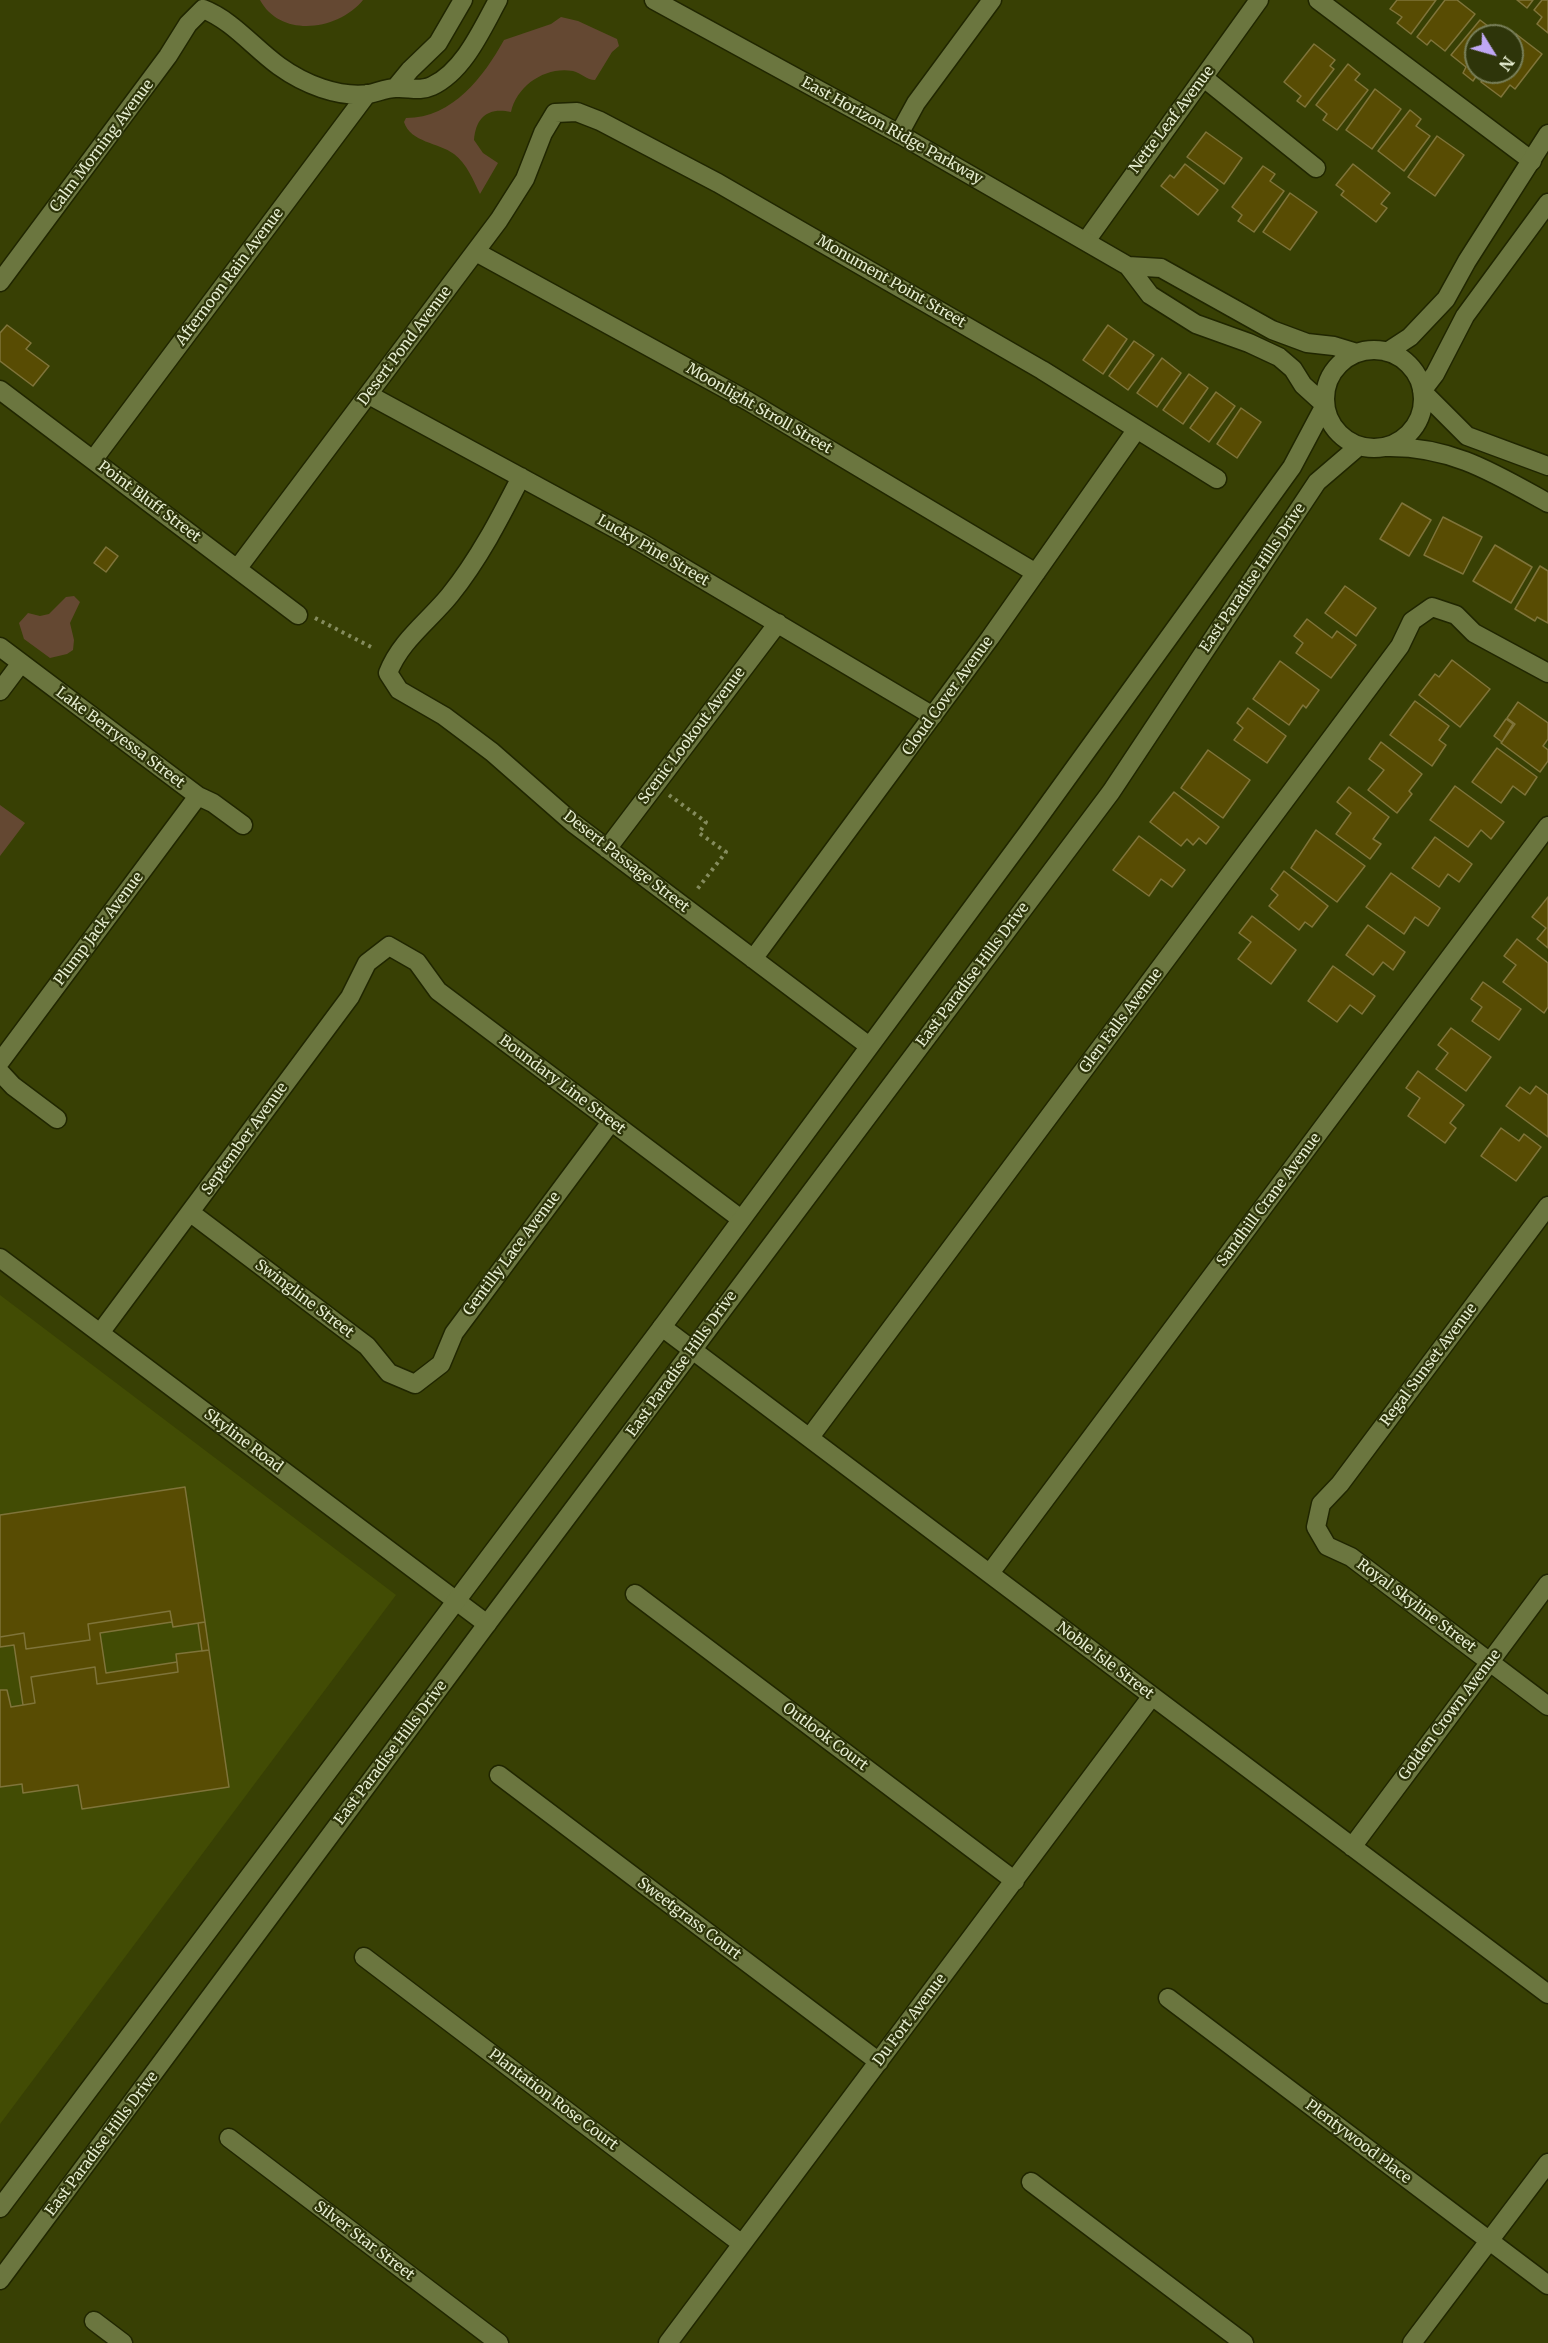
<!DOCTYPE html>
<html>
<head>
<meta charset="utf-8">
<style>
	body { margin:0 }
	#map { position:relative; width:1548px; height:2343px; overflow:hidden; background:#384004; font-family:Merriweather,serif }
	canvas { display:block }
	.north { position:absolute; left:1464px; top:24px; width:60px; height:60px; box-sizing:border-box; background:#2e350a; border:2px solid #787f59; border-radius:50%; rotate:127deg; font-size:16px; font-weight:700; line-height:24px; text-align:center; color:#e6edd0 }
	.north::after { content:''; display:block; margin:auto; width:21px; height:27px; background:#c0a8f4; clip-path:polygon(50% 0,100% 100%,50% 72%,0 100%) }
</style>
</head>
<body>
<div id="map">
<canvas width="1548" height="2343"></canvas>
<div class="north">N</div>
</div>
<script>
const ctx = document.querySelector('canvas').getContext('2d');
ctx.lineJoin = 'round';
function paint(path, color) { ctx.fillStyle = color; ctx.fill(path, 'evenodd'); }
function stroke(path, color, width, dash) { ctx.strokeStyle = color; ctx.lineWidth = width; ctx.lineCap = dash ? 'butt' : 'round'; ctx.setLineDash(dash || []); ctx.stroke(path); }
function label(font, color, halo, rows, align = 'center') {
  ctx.font = font + ' Merriweather,serif'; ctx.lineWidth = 4.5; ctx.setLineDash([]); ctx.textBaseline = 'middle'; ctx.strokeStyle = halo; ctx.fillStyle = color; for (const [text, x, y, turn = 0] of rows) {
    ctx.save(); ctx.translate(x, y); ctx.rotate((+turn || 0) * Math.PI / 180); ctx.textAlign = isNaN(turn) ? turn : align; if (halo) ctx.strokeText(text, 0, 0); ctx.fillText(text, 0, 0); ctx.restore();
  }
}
paint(new Path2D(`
	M0,1295L396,1595L0,2124Z`), '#424c04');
paint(new Path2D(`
	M260,0H363C339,30 281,39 260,0Z
	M561,17L578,21L617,39L619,46L612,52L595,80C587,80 581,73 573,71C546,66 517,85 511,112C488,107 476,117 474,140L483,153L498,163L480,194C473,180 467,164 454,154C438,142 411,143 404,122L406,118C453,118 484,76 504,40L551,24Z
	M74,596L80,602L70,623L74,640L73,650L67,654L50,658L24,639L19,623L28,613L40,616L49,614L66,597Z
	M0,805L25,823L0,856Z`), '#644832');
const building = new Path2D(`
	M1397,0H1436L1411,34L1397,23L1402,17L1390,9Z
	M1445,0H1457L1475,14L1445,51L1431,40L1427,45L1417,37Z
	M1517,0H1533L1527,8Z
	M1542,0H1548V33L1537,24L1542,17L1534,10Z
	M1480,20L1501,36H1476V72H1479L1473,81L1463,73L1466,67L1451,55Z
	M1516,34L1542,54L1515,89L1510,85L1501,97L1481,82L1488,72H1512V39Z
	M1314,44L1335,60L1330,66L1334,69L1305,107L1297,101L1301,96L1284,82Z
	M1348,64L1360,74L1355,80L1368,90L1337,130L1323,120L1327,114L1316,105Z
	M1375,89L1401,109L1372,149L1346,130Z
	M1410,110L1421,119L1416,126L1430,136L1404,171L1378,151Z
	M1206,132L1242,158L1224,184L1187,157Z
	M1437,136L1464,155L1435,196L1408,177Z
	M1185,164L1218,190L1198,215L1161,186L1170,175L1174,178Z
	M1353,164L1390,193L1381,204L1387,208L1376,222L1341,195L1344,191L1336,185Z
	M1263,166L1275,174L1270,181L1284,191L1254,232L1238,221L1242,215L1232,207Z
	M1290,193L1317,212L1290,250L1263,232Z
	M7,325L31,343L26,349L49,366L33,386L0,361V333Z
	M1108,325L1127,339L1103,374L1083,360Z
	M1134,341L1154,355L1128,390L1109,376Z
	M1162,358L1181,373L1157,407L1137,393Z
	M1189,374L1208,388L1183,424L1163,410Z
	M1216,392L1235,406L1209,442L1190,428Z
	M1241,408L1261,422L1237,458L1217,444Z
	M1402,503L1431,520L1409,556L1380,539Z
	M1443,517L1482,537L1463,574L1424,555Z
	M1495,545L1532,567L1511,603L1473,581Z
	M106,547L118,556L106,572L94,563Z
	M1540,566L1548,571V623L1537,617L1535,621L1515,609Z
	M1345,586L1376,608L1356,636L1325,613Z
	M1307,619L1332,638L1337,631L1356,645L1331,678L1296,653L1303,643L1294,636Z
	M1452,660L1490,689L1460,727L1419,695L1435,674L1439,677Z
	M1280,661L1319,690L1306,708L1303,705L1289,725L1253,699Z
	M1415,701L1449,726L1439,740L1446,745L1432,766L1390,735Z
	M1518,702L1548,723V739L1543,746L1548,750V761L1540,772L1501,743L1515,724L1507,718Z
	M1248,708L1286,736L1267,763L1234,740L1243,728L1237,723Z
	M1506,719L1513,724L1502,742L1494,736Z
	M1381,742L1422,774L1409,791L1412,794L1397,813L1368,790L1384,770L1369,759Z
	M1497,748L1537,777L1525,795L1513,786L1501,803L1472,782Z
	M1208,750L1250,780L1223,818L1181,788Z
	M1455,786L1504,822L1491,839L1481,830L1468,847L1430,820Z
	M1349,787L1389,817L1373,839L1381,844L1370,859L1336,834L1351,813L1337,802Z
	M1174,792L1219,827L1206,844L1199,838L1193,845L1187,839L1181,846L1150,822Z
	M1316,830L1365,866L1337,902L1291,868Z
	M1139,836L1185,870L1172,887L1161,879L1149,896L1113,870Z
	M1435,837L1472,864L1459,882L1448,874L1439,887L1412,868Z
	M1284,871L1328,906L1312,927L1305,922L1299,930L1269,906L1278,895L1271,889Z
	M1391,873L1440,908L1428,926L1415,917L1404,934L1366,907Z
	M1548,897V948L1537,939L1546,928L1532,917Z
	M1252,916L1296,950L1271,984L1238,959L1251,942L1239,933Z
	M1368,925L1405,952L1393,970L1383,962L1373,975L1346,955Z
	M1517,939L1548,963V1007L1544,1013L1503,982L1516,965L1504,956Z
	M1333,966L1375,996L1362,1014L1350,1005L1337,1022L1308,1001Z
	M1483,982L1521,1009L1499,1040L1472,1021L1482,1007L1471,999Z
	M1451,1028L1491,1057L1466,1091L1436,1069L1448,1053L1438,1045Z
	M1418,1071L1464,1105L1450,1123L1456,1128L1445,1143L1408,1116L1420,1098L1406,1088Z
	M1536,1086L1548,1095V1137L1506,1106L1520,1087L1530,1094Z
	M1501,1128L1519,1141L1524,1134L1541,1147L1516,1181L1481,1156Z
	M185,1487L205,1622L173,1627L170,1611L88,1624L90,1640L26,1649L24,1633L0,1637V1515Z
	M170,1611L172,1622L100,1633L106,1673L177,1662L178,1672L97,1684L95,1667L31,1677L35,1703L23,1705L14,1645L0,1647V1637L24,1633L26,1649L90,1640L88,1624Z
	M205,1622L209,1650L202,1651L198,1623Z
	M209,1650L229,1787L82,1809L78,1785L23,1793L22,1784L0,1787V1690H7L11,1707L35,1703L31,1677L95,1667L97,1684L178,1672L176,1654Z`);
paint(building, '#584c03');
stroke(building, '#7f743a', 1.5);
const street = new Path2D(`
	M1318,0L1532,161
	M1204,78L1316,168
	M396,87L410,70L438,43L463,0
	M899,134L916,103L992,0
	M1086,241L1259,0
	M476,252L748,401L1036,573
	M0,282L168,56L188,24L203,9C232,20 254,48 279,66C304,84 338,98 369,94C378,92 387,88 396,88C409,87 419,92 432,86C464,71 482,29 498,0
	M0,390L298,615
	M369,395L640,542L933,716
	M93,460L367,94
	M521,477C500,518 479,559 450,595C429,621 400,641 388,673L399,690L444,716L492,752L573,823L869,1046
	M237,569L499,220L525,179L543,133L555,113L577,112L600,121L718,183L1042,370L1217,479
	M0,647L198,796L213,803L243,825
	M0,691L21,663
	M607,849L778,623
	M753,959L990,638L1137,429
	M0,1062L198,796
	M0,1072L13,1086L57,1119
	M1548,1206L1340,1484L1321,1504L1316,1527L1327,1546L1351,1557L1548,1706
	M191,1213L367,1346L389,1373L415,1384L441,1364L454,1333L611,1122
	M0,1258L487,1624
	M662,1327L1548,1994
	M100,1333L350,997L367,963L389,946L417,962L438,991L741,1219
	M810,1437L1400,646L1412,621L1432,607L1456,615L1474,633L1548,673
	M990,1573L1548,826
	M635,1594L1015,1881
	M499,1775L879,2062
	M1352,1847L1548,1584
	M364,1957L742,2244
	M1168,1998L1548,2285
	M229,2138L499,2343
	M1031,2182L1244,2343
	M94,2321L123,2343
	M668,2343L1152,1696
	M1412,2343L1548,2163`);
const secondary = new Path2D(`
	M1548,203L1465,316L1435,374L1422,391L1467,436L1548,466
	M1128,266L1161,268L1272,330L1307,343L1334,346L1357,353
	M1325 399a49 49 0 1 1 98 0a49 49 0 1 1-98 0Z
	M1387,352L1410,337L1446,299L1467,261L1548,134
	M1387,447C1451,446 1494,473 1548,503
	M0,2208L662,1327L1029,831L1292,467L1325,405L1303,385L1293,369L1279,357L1249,343L1196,324L1150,295L1128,266L899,134L654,0
	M0,2280L487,1624L1111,792L1317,482L1359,446`);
stroke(street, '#202600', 21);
stroke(secondary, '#202600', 21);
stroke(new Path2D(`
	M315,618L373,648
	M669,795L706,822L699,833L726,852L695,892`), '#858c5e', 4, [3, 4.5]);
stroke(street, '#6b763f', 18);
stroke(secondary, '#6b763f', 18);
label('15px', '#e6edd0', '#2e350a', [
	["Nette Leaf Avenue",1172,120,-53],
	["East Horizon Ridge Parkway",892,131,29],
	["Calm Morning Avenue",102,146,-53],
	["Afternoon Rain Avenue",230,277,-53],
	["Monument Point Street",891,282,30],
	["Desert Pond Avenue",405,346,-53],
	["Moonlight Stroll Street",759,409,30],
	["Point Bluff Street",149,502,37],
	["Lucky Pine Street",653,551,30],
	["East Paradise Hills Drive",1253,578,-56],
	["Cloud Cover Avenue",948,696,-54],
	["Scenic Lookout Avenue",692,736,-53],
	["Lake Berryessa Street",120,738,37],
	["Desert Passage Street",626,862,38],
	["Plump Jack Avenue",99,929,-53],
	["East Paradise Hills Drive",973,975,-53],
	["Glen Falls Avenue",1121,1021,-53],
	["Boundary Line Street",562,1085,37],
	["September Avenue",245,1139,-54],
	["Sandhill Crane Avenue",1269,1200,-53],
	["Gentilly Lace Avenue",512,1254,-53],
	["Swingline Street",304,1299,37],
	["East Paradise Hills Drive",682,1364,-54],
	["Regal Sunset Avenue",1429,1365,-53],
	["Skyline Road",243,1441,37],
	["Royal Skyline Street",1416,1606,37],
	["Noble Isle Street",1105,1661,37],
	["Golden Crown Avenue",1450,1715,-53],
	["Outlook Court",825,1737,37],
	["East Paradise Hills Drive",391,1753,-53],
	["Sweetgrass Court",689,1919,37],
	["Du Fort Avenue",910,2020,-53],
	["Plantation Rose Court",553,2100,37],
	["Plentywood Place",1358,2142,37],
	["East Paradise Hills Drive",102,2144,-53],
	["Silver Star Street",364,2241,37]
]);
</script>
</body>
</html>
